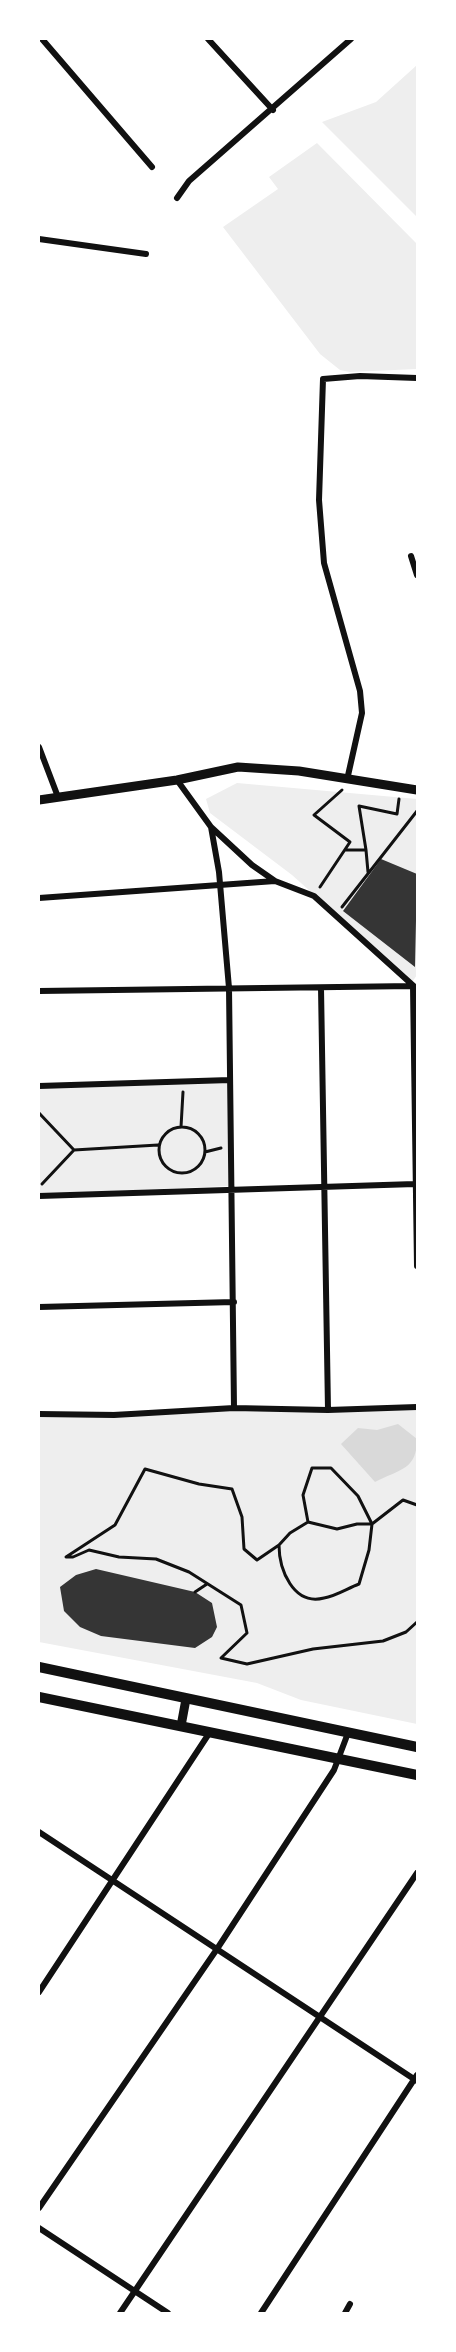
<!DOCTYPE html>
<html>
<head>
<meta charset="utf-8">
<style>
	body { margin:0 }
	#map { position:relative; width:456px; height:2352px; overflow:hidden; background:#fff; font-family:"Space Grotesk",sans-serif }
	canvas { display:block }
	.frame { position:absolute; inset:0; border:40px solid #fff; pointer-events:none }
</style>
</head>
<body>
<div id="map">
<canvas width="456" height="2352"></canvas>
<div class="frame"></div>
</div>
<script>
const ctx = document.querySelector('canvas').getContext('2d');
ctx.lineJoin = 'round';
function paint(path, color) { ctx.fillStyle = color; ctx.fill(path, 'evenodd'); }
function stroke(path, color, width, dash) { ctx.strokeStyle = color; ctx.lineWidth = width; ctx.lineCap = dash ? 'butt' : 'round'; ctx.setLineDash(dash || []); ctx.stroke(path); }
paint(new Path2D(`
	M417,65V217L322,122L376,102Z
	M317,143L417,244V369L350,372L340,370L320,354L223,227L278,189L269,177Z
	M237,783L417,799V975L412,982L292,875L210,813L206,799Z
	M228,1082L229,1186L39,1194V1087Z
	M417,1408V1724L301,1700L257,1683L39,1642V1412Z`), '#eee');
paint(new Path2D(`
	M398,1424L417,1439C417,1470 400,1469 375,1482L341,1444L358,1428L377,1430Z`), '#d9d9d9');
paint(new Path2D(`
	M381,859L417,874L415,967L343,911Z
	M96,1569L195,1592L212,1603L217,1627L212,1637L195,1648L101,1636L80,1627L64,1611L60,1587L76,1575Z`), '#353535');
stroke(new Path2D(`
	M345,850H366L359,806L397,814L399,799
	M366,850L368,872
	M320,887L350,842L314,815L342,790
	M342,907L417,811
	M39,1113L74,1150L42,1184
	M159 1150a23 23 0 1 1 46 0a23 23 0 1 1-46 0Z
	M181,1127L183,1092
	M74,1150L158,1145
	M205,1152L221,1148
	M308,1522L337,1529L357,1524H372L369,1550L359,1584C348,1588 336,1596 324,1598C293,1606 279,1569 279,1545L290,1533Z
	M308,1522L303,1495L312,1468H331L358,1496L372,1524L403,1500L417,1505
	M279,1545L257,1560L244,1549L242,1517L232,1489L199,1484L145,1469L115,1525L66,1557H73L89,1550L119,1557L156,1559L189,1572L241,1605L247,1633L221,1658L247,1664L313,1649L383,1641L406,1632L417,1622
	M195,1592L207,1584`), '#111', 3);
stroke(new Path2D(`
	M42,39L152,167
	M208,39L273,110
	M177,198L189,181L351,39
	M39,239L146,254
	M411,556L417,575
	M39,747L58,797
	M177,780L211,827L252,865L275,881L314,896L417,989
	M347,780L362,713L360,691L324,563L319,500L323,379L360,376L417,378
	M211,827L219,872L229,988L234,1408
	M39,898L275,881
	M413,986L417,1266
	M321,988L328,1410
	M39,991L413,986
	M39,1086L230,1080
	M39,1196L415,1184
	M39,1307L234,1302
	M39,1414L114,1415L234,1408L328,1410L417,1407
	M39,1832L417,2081
	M39,1992L210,1732
	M39,2208L217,1949L334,1770L348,1733
	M39,2228L168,2313
	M120,2313L417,1873
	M261,2313L417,2075
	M345,2313L350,2304`), '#111', 6);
stroke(new Path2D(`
	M39,800L177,780L238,767L299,771L417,790
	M181,1726L186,1699`), '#111', 9);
stroke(new Path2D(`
	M39,1667L417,1747
	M39,1697L417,1775`), '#111', 10);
</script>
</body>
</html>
